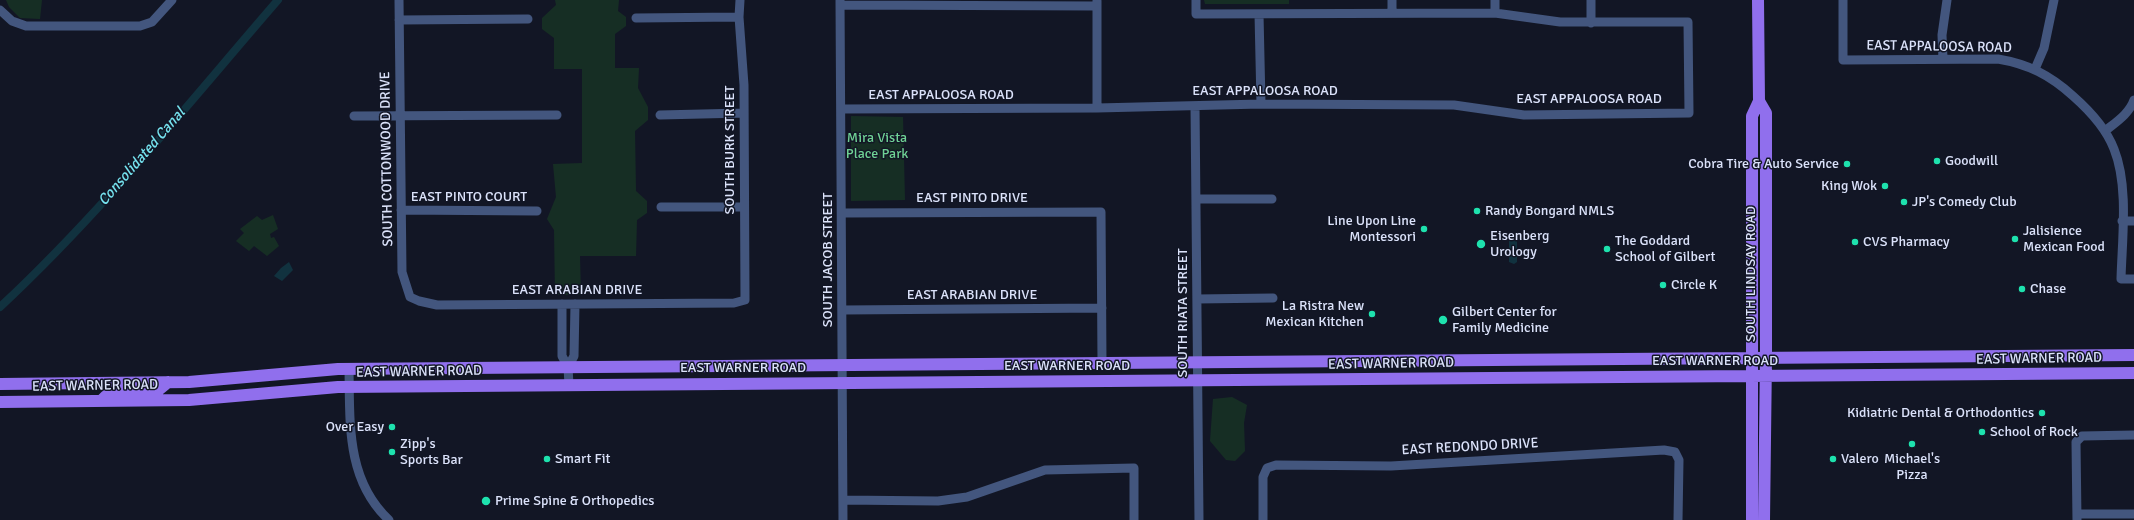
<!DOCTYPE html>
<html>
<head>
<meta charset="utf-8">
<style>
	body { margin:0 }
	canvas { display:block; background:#121625 }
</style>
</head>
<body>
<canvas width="2134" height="520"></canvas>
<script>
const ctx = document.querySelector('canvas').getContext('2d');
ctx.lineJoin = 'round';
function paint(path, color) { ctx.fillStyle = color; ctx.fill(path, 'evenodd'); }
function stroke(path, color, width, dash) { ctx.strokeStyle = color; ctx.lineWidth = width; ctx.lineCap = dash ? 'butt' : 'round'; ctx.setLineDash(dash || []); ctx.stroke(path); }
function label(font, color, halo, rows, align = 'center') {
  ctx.font = font + ' Signika,sans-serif'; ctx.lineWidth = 3; ctx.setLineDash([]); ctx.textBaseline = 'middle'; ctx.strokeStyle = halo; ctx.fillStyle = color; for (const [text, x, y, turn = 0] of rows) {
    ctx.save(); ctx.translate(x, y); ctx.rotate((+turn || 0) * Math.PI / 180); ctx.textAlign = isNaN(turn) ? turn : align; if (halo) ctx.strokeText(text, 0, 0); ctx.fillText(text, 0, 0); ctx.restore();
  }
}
paint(new Path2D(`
	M6,0H42L40,19L20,18L9,7Z
	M555,0H619L618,11L626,17V26L615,34V68H639L638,88L648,107V120L635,131L636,191L647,201V213L637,220L636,256H580L581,295H555L554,230L547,219L556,197L553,164L582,163V69H554V38L542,29V18L556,5Z
	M1204,0H1289V4H1205Z
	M851,116L903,117L905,200L851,201Z
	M273,215L278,229L270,234L271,238L274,237L279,246L267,256L254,246L249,251L236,241L244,233L240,229L257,216L262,220Z
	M1232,397L1247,405L1244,423L1245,451L1235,461L1226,460L1210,441L1213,399Z`), '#162e24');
paint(new Path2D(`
	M1513,239L1517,241V262L1514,264L1509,262V241Z
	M289,262L293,270L282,281L274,276L281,268Z`), '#11323f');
stroke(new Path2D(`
	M0,307C101,213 188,104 278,0`), '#11323f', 8);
stroke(new Path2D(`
	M399,0L402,272L410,297L419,301L437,305L734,303L745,300L744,85L739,17L740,0
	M840,0L843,520
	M1392,0V12
	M1591,0V23
	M1843,0V60L1998,59C2028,64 2050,75 2073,96C2090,111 2106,128 2114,149C2129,186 2122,240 2121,279H2134
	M1097,1V108
	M840,5L1097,6
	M0,10L12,21L26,26H140L152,22L172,0
	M1495,13V0
	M1259,14L1261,104
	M636,18L739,17
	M399,20L528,19
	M1943,59L1942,35L1947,0
	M2035,69L2044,48L2054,0
	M1195,106L1199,520
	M841,109L1097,108L1261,104L1454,105L1524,115L1689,113L1688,22H1560L1495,13L1196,14V0
	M660,115L744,113
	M354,116L557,115
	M2105,131C2116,122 2129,114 2134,100
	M1196,199H1272
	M661,207H744
	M401,210L537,211
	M843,213L1101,212L1102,363
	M2122,221H2134
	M1197,299L1273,298
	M562,304V356L568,367L569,385
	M843,310L1102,308
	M568,367L574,356L575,304
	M349,369C350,423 346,480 389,520
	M843,500L938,501L967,497L1045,470L1134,468V520
	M2077,514H2134
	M1263,520V477L1267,468L1276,465L1391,466L1664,450L1675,452L1679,460L1678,520
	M2077,520L2076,442L2082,436L2134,435`), '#43567e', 9);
stroke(new Path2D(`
	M1759,101L1766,113V357L1764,520
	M0,384L189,382L338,369L2134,355
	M102,400L110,392L157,391L168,382
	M0,402L189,400L338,387L2134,373
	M1752,520V116L1759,101L1758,0`), '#906fed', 12);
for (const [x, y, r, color] of [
	[1937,161,4,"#1ee2ae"],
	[1847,164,4,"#1ee2ae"],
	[1885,186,4,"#1ee2ae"],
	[1904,202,4,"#1ee2ae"],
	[1477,211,4,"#1ee2ae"],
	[1424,229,4,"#1ee2ae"],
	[2015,239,4,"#1ee2ae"],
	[1855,242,4,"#1ee2ae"],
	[1481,244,5,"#1ee2ae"],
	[1607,249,4,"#1ee2ae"],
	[1663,285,4,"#1ee2ae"],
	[2022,289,4,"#1ee2ae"],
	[1372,314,4,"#1ee2ae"],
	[1443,320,5,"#1ee2ae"],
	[2042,413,4,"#1ee2ae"],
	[392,427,4,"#1ee2ae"],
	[1982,432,4,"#1ee2ae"],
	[1912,444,4,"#1ee2ae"],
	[392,452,4,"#1ee2ae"],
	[547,459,4,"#1ee2ae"],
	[1833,459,4,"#1ee2ae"],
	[486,501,5,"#1ee2ae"]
]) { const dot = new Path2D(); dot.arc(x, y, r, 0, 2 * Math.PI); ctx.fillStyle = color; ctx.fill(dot); stroke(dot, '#121625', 1.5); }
label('14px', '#dbe2fa', '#121625', [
	["EAST APPALOOSA ROAD",1939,47,1],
	["EAST APPALOOSA ROAD",1265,91],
	["EAST APPALOOSA ROAD",941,95],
	["EAST APPALOOSA ROAD",1589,99],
	["SOUTH BURK STREET",730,150,-90],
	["SOUTH COTTONWOOD DRIVE",387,159,-91],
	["EAST PINTO COURT",469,197],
	["EAST PINTO DRIVE",972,198],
	["SOUTH JACOB STREET",828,260,-90],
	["SOUTH LINDSAY ROAD",1751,274,-90],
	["EAST ARABIAN DRIVE",577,290],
	["EAST ARABIAN DRIVE",972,295],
	["SOUTH RIATA STREET",1183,313,-90],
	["EAST WARNER ROAD",2039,359,-1],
	["EAST WARNER ROAD",1715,361],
	["EAST WARNER ROAD",1391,364,-1],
	["EAST WARNER ROAD",1067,366],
	["EAST WARNER ROAD",743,368],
	["EAST WARNER ROAD",419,372,-1],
	["EAST WARNER ROAD",95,386,-1],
	["EAST REDONDO DRIVE",1470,447,-3]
]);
label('14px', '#6fd295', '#121625', [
	["Mira Vista",877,138],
	["Place Park",877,154]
]);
label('14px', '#dbe2fa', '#121625', [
	["Goodwill",1945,161],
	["Cobra Tire & Auto Service",1839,164,"right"],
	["King Wok",1877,186,"right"],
	["JP's Comedy Club",1912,202],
	["Randy Bongard NMLS",1485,211],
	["Line Upon Line",1416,221,"right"],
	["Montessori",1416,237,"right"],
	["Jalisience",2023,231],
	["Mexican Food",2023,247],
	["Eisenberg",1490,236],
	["Urology",1490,252],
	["The Goddard",1615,241],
	["School of Gilbert",1615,257],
	["CVS Pharmacy",1863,242],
	["Circle K",1671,285],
	["Chase",2030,289],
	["La Ristra New",1364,306,"right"],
	["Mexican Kitchen",1364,322,"right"],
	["Gilbert Center for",1452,312],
	["Family Medicine",1452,328],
	["Kidiatric Dental & Orthodontics",2034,413,"right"],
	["Over Easy",384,427,"right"],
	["School of Rock",1990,432],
	["Zipp's",400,444],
	["Sports Bar",400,460],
	["Smart Fit",555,459],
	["Valero",1841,459],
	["Michael's",1912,459,"center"],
	["Pizza",1912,475,"center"],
	["Prime Spine & Orthopedics",495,501]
], 'left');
label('italic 15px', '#75e2ee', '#121625', [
	["Consolidated Canal",142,157,-49]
]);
</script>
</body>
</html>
